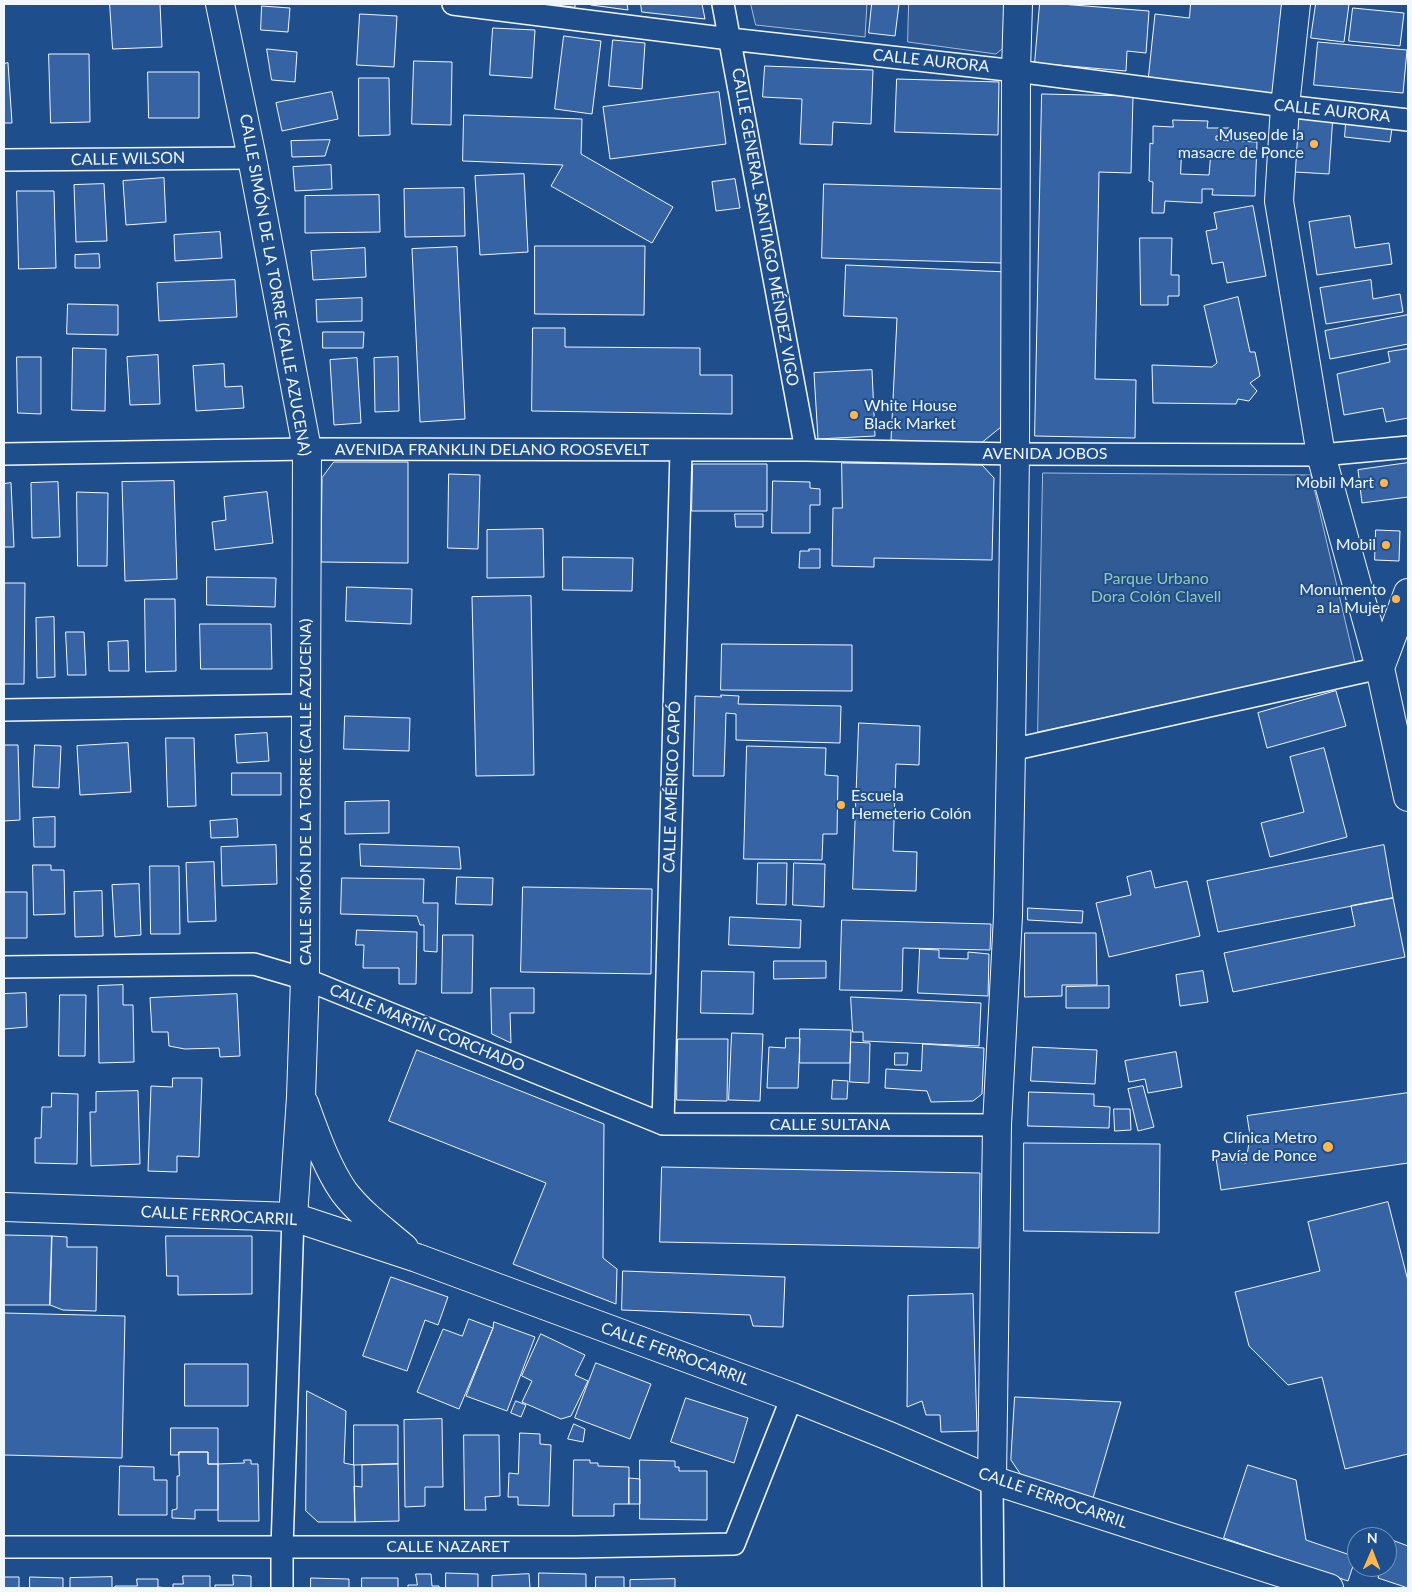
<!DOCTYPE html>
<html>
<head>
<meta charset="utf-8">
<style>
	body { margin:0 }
	#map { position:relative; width:1412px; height:1592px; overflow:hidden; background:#1f4e8c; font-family:Lato,sans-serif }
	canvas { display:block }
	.frame { position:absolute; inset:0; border:5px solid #f2f6ff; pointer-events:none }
	.north { position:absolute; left:1347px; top:1527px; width:50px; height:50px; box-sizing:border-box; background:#1f4e8c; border:1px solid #7391ba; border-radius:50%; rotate:1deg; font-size:14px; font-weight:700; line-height:20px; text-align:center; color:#f2f6ff }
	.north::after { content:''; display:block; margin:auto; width:18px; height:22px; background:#ffb74d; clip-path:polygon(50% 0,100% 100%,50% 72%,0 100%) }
</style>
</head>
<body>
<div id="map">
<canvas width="1412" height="1592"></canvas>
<div class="frame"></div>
<div class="north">N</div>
</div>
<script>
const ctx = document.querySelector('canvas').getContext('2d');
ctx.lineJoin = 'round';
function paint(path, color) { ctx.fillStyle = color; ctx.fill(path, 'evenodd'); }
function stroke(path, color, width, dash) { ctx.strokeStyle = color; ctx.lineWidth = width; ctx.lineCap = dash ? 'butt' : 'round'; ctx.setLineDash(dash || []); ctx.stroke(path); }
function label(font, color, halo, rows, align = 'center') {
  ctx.font = font + ' Lato,sans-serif'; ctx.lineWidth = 4; ctx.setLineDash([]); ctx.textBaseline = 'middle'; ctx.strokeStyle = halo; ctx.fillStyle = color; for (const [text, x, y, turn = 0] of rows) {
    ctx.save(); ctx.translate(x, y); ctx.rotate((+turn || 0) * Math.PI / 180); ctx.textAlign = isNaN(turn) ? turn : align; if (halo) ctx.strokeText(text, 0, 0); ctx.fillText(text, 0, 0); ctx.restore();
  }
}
const built = new Path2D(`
	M751,4H867L865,37L756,25Z
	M909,4H1009L1008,44L996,54L908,42Z
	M1043,473L1311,475L1355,663L1038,732Z`);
paint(built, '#305b95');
stroke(built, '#a8bbd7', 1);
const building = new Path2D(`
	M110,4H160L162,47L113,49Z
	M550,4H575V7Z
	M591,4H627L628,10L591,5Z
	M641,4H702L705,19L642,12Z
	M872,4H899L895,36L869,33Z
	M1040,4H1061L1149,11L1146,53L1127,51L1126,71L1035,63Z
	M1191,4H1283L1274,94L1148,81L1155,14L1189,18Z
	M1316,4H1349L1344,42L1311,38Z
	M262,6L290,8L288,32L261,30Z
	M1353,8L1404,13L1400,46L1349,41Z
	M360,14L397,16L394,67L357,65Z
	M493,28L535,30L532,78L490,75Z
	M564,36L601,41L592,114L555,109Z
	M613,40L645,43L642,89L609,86Z
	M1318,42L1407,50L1403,93L1314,85Z
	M267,49L297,52L295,82L272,80Z
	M49,54H89L90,122L51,123Z
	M414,61L452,62L451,125L412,124Z
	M8,63L12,123H4V64Z
	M765,66L873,70L871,124L833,122L832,145L800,144L802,99L763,97Z
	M148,72H199V118H149Z
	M359,78H389L390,135L359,136Z
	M897,79L999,82L998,135L895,132Z
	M332,92L338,119L282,131L276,103Z
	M719,92L726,144L610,159L603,107Z
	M1042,94L1133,96L1131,173L1099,172L1095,379L1136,380L1135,438L1035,436Z
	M1299,113L1333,115L1329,174L1295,172Z
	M464,115L582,119L581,154L673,207L652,243L551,186L563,165L463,161Z
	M1173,120L1208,121L1207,128H1230V137L1216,136V140L1257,142L1255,196L1212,195L1213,189H1202V203L1165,201L1164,213H1152L1153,182L1149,181L1150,143L1153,144V126L1173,127ZM1182,150L1211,152L1209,175L1181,174Z
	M1346,123L1392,128L1390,142L1345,137Z
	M330,140L325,156L292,157L291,141Z
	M331,165L332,189L295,191L293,167Z
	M524,174L528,252L480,255L475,176Z
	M164,178L166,222L126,225L123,181Z
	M735,179L740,208L716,211L712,182Z
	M104,184L107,241L76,242L74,185Z
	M824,184L1004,189L1002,263L822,258Z
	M464,188L465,236L405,237L404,189Z
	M17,191H54L56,268L19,269Z
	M379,195L380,232L305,233V196Z
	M1253,206L1266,276L1227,283L1223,262L1212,264L1206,231L1217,229L1214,213Z
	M1350,216L1355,248L1389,243L1392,264L1317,275L1309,222Z
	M220,232L222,258L175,261L174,235Z
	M1140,238H1172L1171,275H1179V296H1168V305H1141Z
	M535,246H645L644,315L535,314Z
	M457,247L465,419L420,422L412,249Z
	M365,248L366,277L313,280L311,251Z
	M99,254L100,268H75V255Z
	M846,265L1008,272L1001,427L980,444L891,440L897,318L844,316Z
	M235,280L237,317L159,321L157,283Z
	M1371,280L1373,299L1400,294L1403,312L1326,324L1320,288Z
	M1238,297L1250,352H1255L1260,376L1250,383L1257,391L1249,401L1238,399L1236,404L1153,403L1152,365L1212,367L1217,363L1204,306Z
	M362,298V321L317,322L316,300Z
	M68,304L118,305V335L67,334Z
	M1408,315V344L1330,359L1325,331Z
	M533,328H565V347L700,348V375H732V414L532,411Z
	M323,332H364L363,348H323Z
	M73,348L106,349L105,411L72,410Z
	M1408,349V418L1386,422L1383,408L1344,415L1337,374L1390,362L1388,352Z
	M158,355L160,404L130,405L127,357Z
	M17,357H41V414L18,413Z
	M398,357L399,411L375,412L374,358Z
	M357,358L361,423L334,425L330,360Z
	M224,364L225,387L242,386L244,408L196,411L193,366Z
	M872,370L875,436L818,439L814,373Z
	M334,462H408V563L321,562L322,478Z
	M842,463L982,465L994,478L992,560L874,558V567L832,566L833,508H842Z
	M1408,463V497L1362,503L1358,470Z
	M693,464H767V511H692Z
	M449,474L480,475L478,549L448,548Z
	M174,481L177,579L125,581L122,482Z
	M773,481L810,482V488L820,489V505H810V533H772Z
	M58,482L60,537L32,538L31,483Z
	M11,483L14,547H4V484Z
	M77,492L108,493L107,566H78Z
	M267,492L273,543L215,550L212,522L226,520L224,497Z
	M735,514H763V527H736Z
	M543,529L544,577L487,578V530Z
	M1376,530L1400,531L1399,561L1375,560Z
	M809,549H820V568H799L800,551H809Z
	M563,557L633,558L632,591L563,590Z
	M207,577L276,578L275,607L207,605Z
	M4,583H25L24,684H4Z
	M347,587L412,589L411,624L346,621Z
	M531,596L534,775L476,776L472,597Z
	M145,599H175L176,671L146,672Z
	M54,617L55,677L37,678L36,618Z
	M200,624H271L272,669H201Z
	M66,632H84L86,675H68Z
	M128,641L129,671H109L108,642Z
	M722,644L852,645V691L721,690Z
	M1336,691L1346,726L1267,748L1258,713Z
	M721,695L739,696L738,704L841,706L840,743L736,740V714L726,713L724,776H693L695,696L721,697Z
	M345,716L410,718L409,751L344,749Z
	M859,723L920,726L919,765L896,764L893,851L917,852L916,891L853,889Z
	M267,733L269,761L237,763L235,735Z
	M166,738H194L196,806L168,807Z
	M128,743L131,792L80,795L77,746Z
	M4,745H18L20,820L4,821Z
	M35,745L61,746L59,788L33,787Z
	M747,746L826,748L825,775L838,776L837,834H823L822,860L744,859Z
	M1324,748L1347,837L1270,857L1261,823L1304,812L1290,757Z
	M232,773H281V795H232Z
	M389,801V833L345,834V802Z
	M55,817V847H34L33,818Z
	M237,819L238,837L211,838L210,821Z
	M360,844L459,847L461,869L361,866Z
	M276,845L277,884L222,886L221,847Z
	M1384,845L1393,898L1218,932L1207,881Z
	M214,862L216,921L188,922L186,863Z
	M758,863H787L786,905L757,904Z
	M794,863L825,864L824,907L793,905Z
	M33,865H51V870H64L65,914L34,915Z
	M150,866H179L180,934H151Z
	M1151,871L1155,888L1187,881L1200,936L1109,957L1096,903L1131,895L1127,877Z
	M457,877L493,878L492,905L456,904Z
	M342,878L424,879L423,903H438L437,952L424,951V925H420L417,916L341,914Z
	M139,884L141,935L115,937L112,885Z
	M523,887L652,889L651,974L521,972Z
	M102,891L103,936L75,937L74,892Z
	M4,892H27V938H4Z
	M1393,898L1405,957L1233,992L1224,953L1355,926L1351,906Z
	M1028,908L1083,911L1082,923L1028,920Z
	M730,917L801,920L800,948L729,945Z
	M842,920L991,924L990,950L903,948L902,991L840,990Z
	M357,930L417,932L416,984H399V968H363L364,945H356Z
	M1025,933H1096L1097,985H1062V996L1025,997Z
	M443,935H473L472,993H442Z
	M920,949L939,950V958L968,959V952L989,954L988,996L918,993Z
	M774,961H826V978L774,979Z
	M702,971L754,972L753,1014L701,1013Z
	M1203,971L1208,1002L1180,1006L1176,975Z
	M123,985V1005H133L134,1062L99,1063L98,986Z
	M1109,986V1008H1066V987Z
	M491,988H534V1013H510L511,1043L492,1034Z
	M26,993L27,1027L4,1029V994Z
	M237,994L240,1056L220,1057L219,1048L185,1049L169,1046L168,1032H152L150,998Z
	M60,995H86L85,1056H59Z
	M851,997L981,1003L979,1046L863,1041V1032H853Z
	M800,1029L851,1030L850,1063H800Z
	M732,1033L763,1034L760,1101L729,1100Z
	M786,1038H800L798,1088H767L769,1047L785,1048Z
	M678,1039H728L727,1101L677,1100Z
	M851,1042L870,1043L869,1083L850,1082Z
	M923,1044L984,1048L982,1094L973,1101L931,1102L927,1091L885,1088L886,1069L921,1071Z
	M1033,1047L1097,1050L1095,1084L1031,1081Z
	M417,1050L604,1124L603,1258L617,1269L616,1304L513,1264L546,1183L389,1121Z
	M1176,1052L1182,1087L1148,1093L1145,1079L1129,1082L1125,1061Z
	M895,1053H908L907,1065H895Z
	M173,1078H202L199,1157L177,1156V1172L148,1171L151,1086L172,1087Z
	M833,1080L848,1081L847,1099H832Z
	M1143,1086L1154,1127L1138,1131L1128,1089Z
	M138,1091L140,1164L91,1166L90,1112H96V1092Z
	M1029,1092L1094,1094V1106L1110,1107L1109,1128L1028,1126Z
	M52,1093L78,1094L77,1164L35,1163V1138H41L42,1107H51Z
	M1408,1093V1163L1221,1190L1216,1158L1246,1163L1250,1135L1247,1116Z
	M1114,1109H1130L1131,1130L1115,1131Z
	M1024,1143L1160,1144L1159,1233L1024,1231Z
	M662,1167L980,1173L979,1248L660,1242Z
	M1388,1202L1408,1281V1454L1345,1469L1322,1377L1288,1385L1249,1346L1235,1292L1320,1271L1308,1222Z
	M4,1235L52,1236L50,1305H4Z
	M52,1236L67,1237V1247H97L96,1311L63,1310L50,1305Z
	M166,1236H252V1294L178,1295V1276H167Z
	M623,1271L785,1277L783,1327L753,1326L750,1315L622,1310Z
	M391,1277L448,1297L438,1325L425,1320L407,1371L363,1356Z
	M973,1294L977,1431L941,1432L940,1415H926L922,1401L907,1407L908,1296Z
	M4,1313L125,1316L122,1458L4,1455Z
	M469,1319L493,1328L459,1409L417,1392L443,1329L462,1336Z
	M494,1322L535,1337L507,1411L466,1396L493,1328Z
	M541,1334L585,1355L575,1375L588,1381L571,1416L561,1419L522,1402L532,1381L522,1376Z
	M596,1363L651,1384L630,1439L575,1418Z
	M185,1364H248V1406H185Z
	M307,1391L346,1411L344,1463L354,1465L355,1522H318L306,1511Z
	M1015,1397L1121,1402L1093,1498L1023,1478L1011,1460Z
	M686,1398L748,1418L734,1463L671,1442Z
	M516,1401L526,1405L521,1417L511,1413Z
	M442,1419L443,1487H425V1506L405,1507L404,1420Z
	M574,1424L585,1429L583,1442L568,1439Z
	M354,1425H398V1464L354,1465Z
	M171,1428H218V1464H208V1452H179V1455H171Z
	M520,1433L540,1434V1444L551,1445L549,1506L518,1505V1497H508L509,1473L518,1474Z
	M464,1435H499L500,1496L485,1497L486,1510H465Z
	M179,1452H208V1464H218V1510H195V1519L172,1518V1510L177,1509V1476H179Z
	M244,1460H251V1464H258L259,1521H218V1464L244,1463Z
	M574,1460H590V1463H598V1466L629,1467V1504H614V1516H573Z
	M640,1460L675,1461V1467H679V1471H707V1520L640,1519Z
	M398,1464L399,1521L355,1522L354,1486L362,1487V1465Z
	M1248,1465L1296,1480L1306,1540L1356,1557L1348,1581L1224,1538Z
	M120,1466L154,1467V1480H167V1515H119Z
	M629,1478L640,1479V1504H629Z
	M1392,1540L1408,1546V1588L1378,1578L1382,1567H1387V1553Z
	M446,1573L478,1574V1588H446Z
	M539,1573L586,1574V1588H539Z
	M416,1574H431L432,1586H439V1588H408V1585H417Z
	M529,1574L530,1588H492V1576Z
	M233,1575L251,1576V1588H215V1585H233Z
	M183,1576H210V1588H173V1584H183Z
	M4,1577H19V1588H4Z
	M30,1577L63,1578V1588H30Z
	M112,1577V1588H70V1578Z
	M596,1577H624V1588H596Z
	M311,1578L349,1579V1588H311Z
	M362,1578H398V1588H362Z
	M137,1579H158V1587L168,1588H115V1586H137Z
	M675,1579V1588H630V1580Z`);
paint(building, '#3563a3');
stroke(building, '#f2f6ff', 1);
const street = new Path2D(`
	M453,4L730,39L1016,71L1285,106L1408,120
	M723,4L806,450
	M4,160L252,158
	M4,454L307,449L806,450L1015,454L1321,455L1408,447
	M4,710L306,705
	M1011,750L1380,668
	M4,967L254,964L305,979L663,1124L997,1125
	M663,1124L681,451
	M992,1480L993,1588
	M4,1547H575L734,1544L792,1397
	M282,1588V1548L293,1217`);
const secondary = new Path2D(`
	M220,4L252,158L307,449L305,979L301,1097L293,1217
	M304,1103C315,1133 326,1166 344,1192C361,1214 383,1230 404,1248
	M4,1207L293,1217L417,1258L792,1397L889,1436L992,1480`);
const primary = new Path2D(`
	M1018,4L1016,71L1015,454L1011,750L1008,916L997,1125L992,1480L1329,1588
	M1296,4L1285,106L1279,201L1321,455L1380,668L1408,797
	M1380,668L1408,593`);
stroke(street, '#f2f6ff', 24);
stroke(secondary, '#f2f6ff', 30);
stroke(primary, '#f2f6ff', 30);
stroke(street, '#1f4e8c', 21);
stroke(secondary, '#1f4e8c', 28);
stroke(primary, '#1f4e8c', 28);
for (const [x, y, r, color] of [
	[1314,144,5,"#ffb74d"],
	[854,415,5,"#ffb74d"],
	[1384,483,5,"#ffb74d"],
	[1386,545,5,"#ffb74d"],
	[1396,599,5,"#ffb74d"],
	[841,805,5,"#ffb74d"],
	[1328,1147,6,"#ffb74d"]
]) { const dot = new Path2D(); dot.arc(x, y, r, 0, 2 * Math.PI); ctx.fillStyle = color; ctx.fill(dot); stroke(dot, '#1f4e8c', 2); }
label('16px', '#f2f6ff', '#1f4e8c', [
	["CALLE AURORA",931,61,6],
	["CALLE AURORA",1332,111,6],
	["CALLE WILSON",128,159,-1],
	["CALLE GENERAL SANTIAGO MÉNDEZ VIGO",765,227,80],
	["CALLE SIMÓN DE LA TORRE (CALLE AZUCENA)",275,285,80],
	["AVENIDA FRANKLIN DELANO ROOSEVELT",492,450],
	["AVENIDA JOBOS",1045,454],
	["CALLE AMÉRICO CAPÓ",672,787,-88],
	["CALLE SIMÓN DE LA TORRE (CALLE AZUCENA)",306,792,-90],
	["CALLE MARTÍN CORCHADO",427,1028,22],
	["CALLE SULTANA",830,1125],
	["CALLE FERROCARRIL",219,1216,3],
	["CALLE FERROCARRIL",675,1354,20],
	["CALLE FERROCARRIL",1053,1498,19],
	["CALLE NAZARET",448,1547]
]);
label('16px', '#f2f6ff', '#1f4e8c', [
	["Museo de la",1304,135],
	["masacre de Ponce",1304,153],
	["White House",864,406,"left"],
	["Black Market",864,424,"left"],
	["Mobil Mart",1374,483],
	["Mobil",1376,545],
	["Monumento",1386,590],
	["a la Mujer",1386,608],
	["Escuela",851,796,"left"],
	["Hemeterio Colón",851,814,"left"],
	["Clínica Metro",1317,1138],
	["Pavía de Ponce",1317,1156]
], 'right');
label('16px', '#97c8a6', '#1f4e8c', [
	["Parque Urbano",1156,579],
	["Dora Colón Clavell",1156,597]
]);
</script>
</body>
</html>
